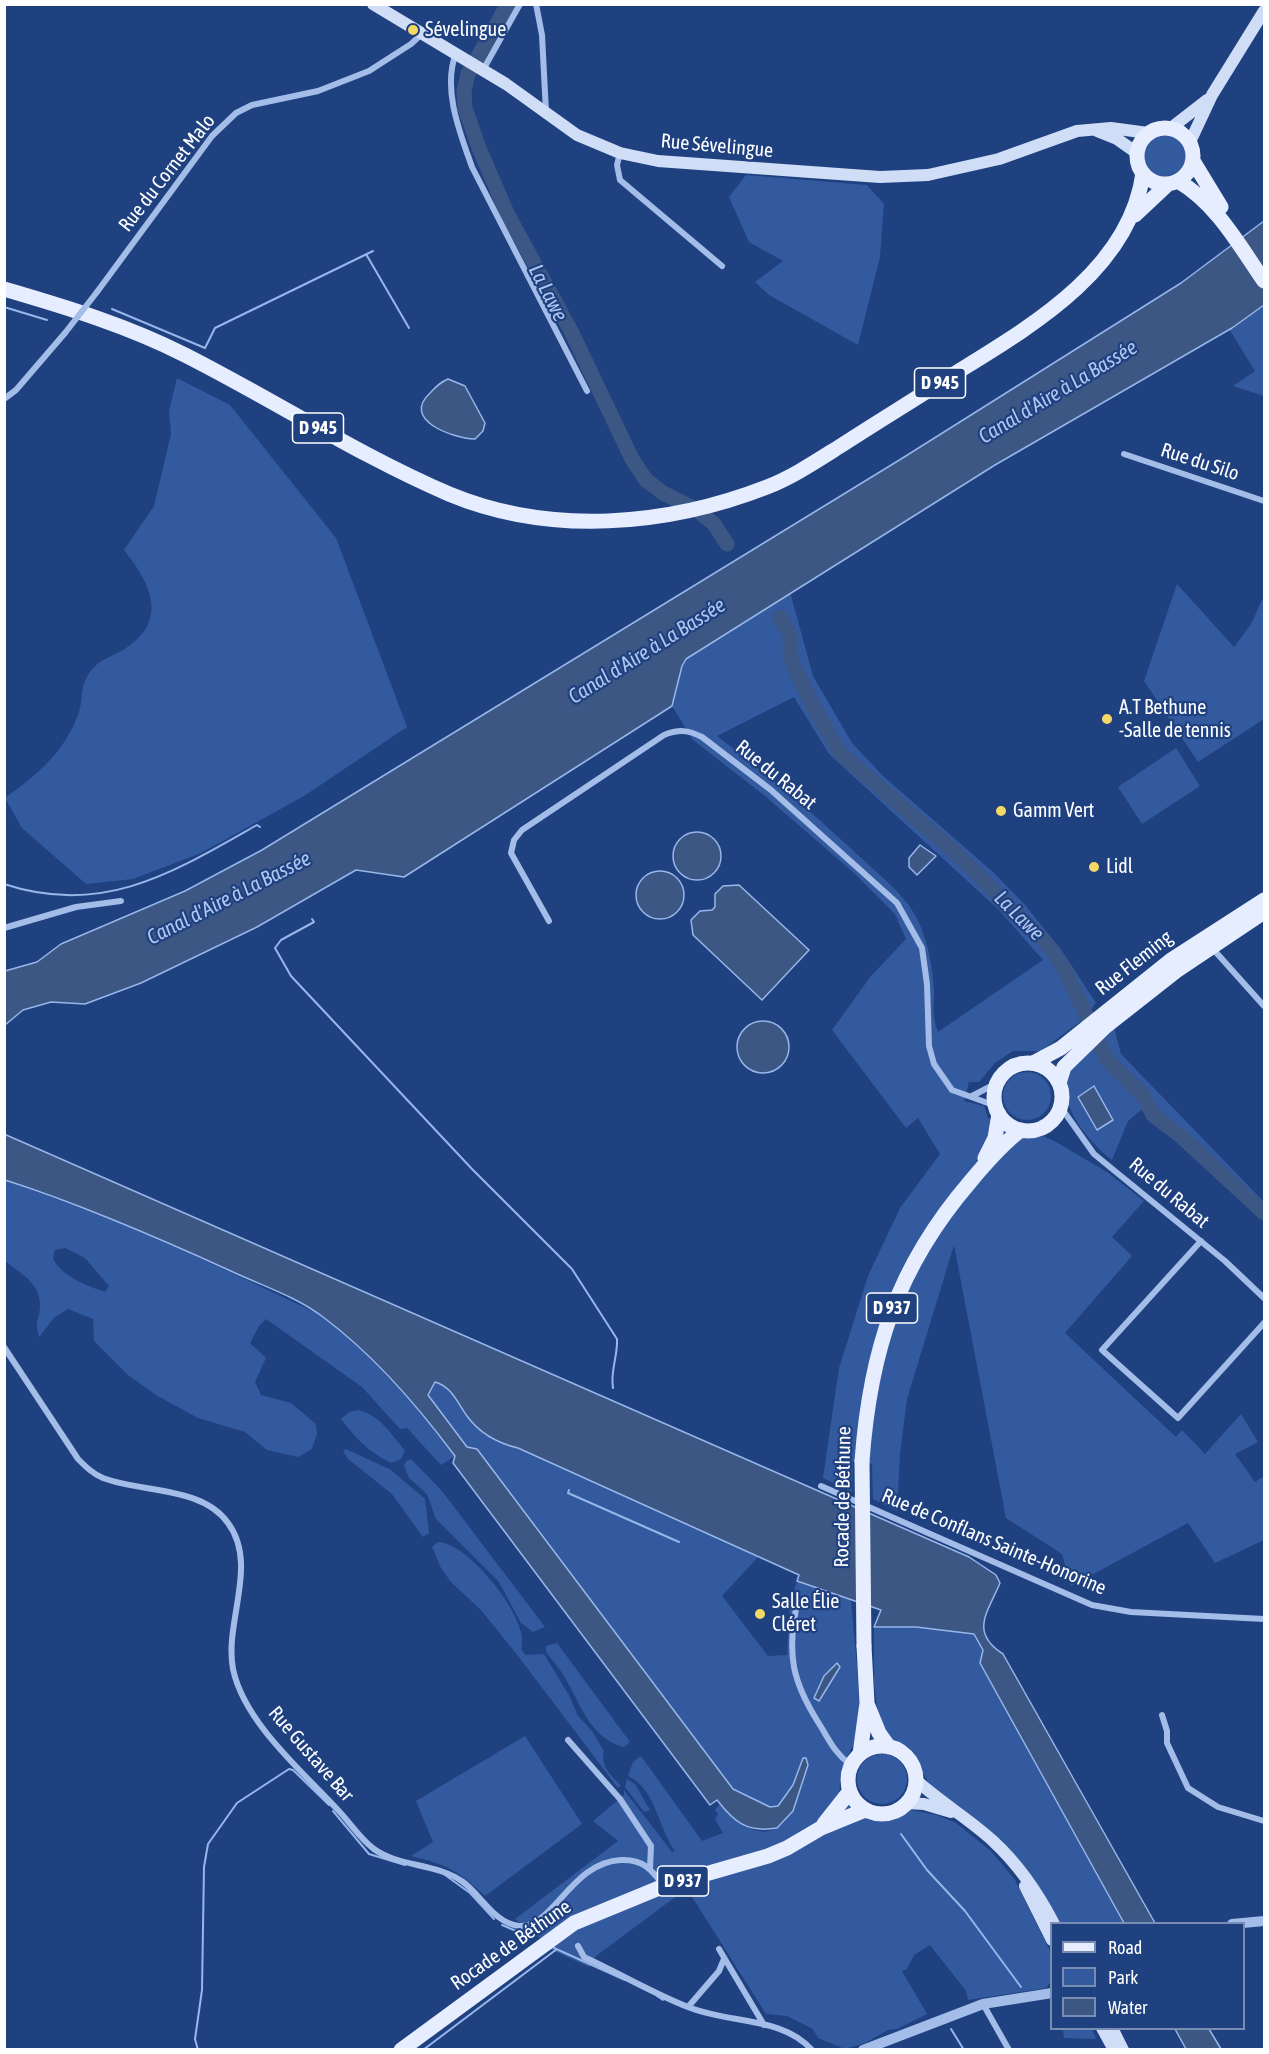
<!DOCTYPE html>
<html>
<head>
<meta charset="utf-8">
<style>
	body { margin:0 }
	#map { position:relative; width:1269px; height:2054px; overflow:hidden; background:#1f4180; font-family:"Asap Condensed",sans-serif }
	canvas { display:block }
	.frame { position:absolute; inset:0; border:6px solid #fff; pointer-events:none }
	.legend { position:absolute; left:1050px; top:1922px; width:195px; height:108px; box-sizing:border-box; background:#1f4180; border:2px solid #798db3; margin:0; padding:8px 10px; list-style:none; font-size:18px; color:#fff }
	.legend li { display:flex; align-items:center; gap:12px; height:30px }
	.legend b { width:30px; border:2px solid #798db3 }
</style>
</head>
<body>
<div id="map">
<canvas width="1269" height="2054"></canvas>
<div class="frame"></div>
<ul class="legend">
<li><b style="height:8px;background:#e6edfe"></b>Road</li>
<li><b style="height:16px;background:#335a9e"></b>Park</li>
<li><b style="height:16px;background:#3d5785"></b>Water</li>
</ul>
</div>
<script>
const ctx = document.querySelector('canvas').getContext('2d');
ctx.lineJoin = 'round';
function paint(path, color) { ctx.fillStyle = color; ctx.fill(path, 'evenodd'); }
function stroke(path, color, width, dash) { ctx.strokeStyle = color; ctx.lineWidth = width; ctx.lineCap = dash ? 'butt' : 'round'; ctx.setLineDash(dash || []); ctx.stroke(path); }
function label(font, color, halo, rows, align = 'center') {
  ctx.font = font + ' "Asap Condensed",sans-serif'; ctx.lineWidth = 4.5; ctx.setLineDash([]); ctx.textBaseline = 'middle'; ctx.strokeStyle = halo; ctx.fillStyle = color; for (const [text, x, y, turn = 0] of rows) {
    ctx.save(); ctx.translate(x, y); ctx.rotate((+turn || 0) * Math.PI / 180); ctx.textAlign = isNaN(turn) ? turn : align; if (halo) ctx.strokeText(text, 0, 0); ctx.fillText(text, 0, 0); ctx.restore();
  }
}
paint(new Path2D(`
	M1144 155a21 21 0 1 1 42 0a21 21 0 1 1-42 0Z
	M746,175L867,185L884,204L880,257L858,345L769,295L755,282L783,261L749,242L729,197Z
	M1264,305V396L1233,386L1255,371L1229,329Z
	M177,378L230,405L336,538L407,727L304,796L201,853L133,879L86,884L22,828L5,798C38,774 65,752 79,712C83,700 80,689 87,677C95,661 109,658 123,650C170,621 151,584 124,550L154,506L171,434L169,411Z
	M1177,584L1234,647L1251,624L1262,600L1264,601V719L1198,762L1144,681Z
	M790,592L813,676L852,743L883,776L994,873L1025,905L1062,951L1096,1003L1081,1021L1041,1051H1013L995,1063L979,1082H969L964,1101L984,1106L988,1118L1025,1139L1043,1136L1056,1142L1107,1172L1144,1201L1112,1237L1132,1256L1065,1333L1176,1437L1182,1430L1205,1454L1241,1414L1258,1442L1235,1454L1255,1482L1264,1476V1540L1215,1563L1188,1523L1071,1586L1062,1554L1006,1518L954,1245L907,1399L900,1454L897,1511L873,1499L872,1464L853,1461L852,1492L823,1478L839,1368L868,1276L900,1208L940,1154L918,1118L906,1128L832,1030L871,976L906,939L895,914L854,873L765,796L693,740L672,706L682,666L686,659ZM794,697L829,754L999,910L1043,960L938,1032C932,1018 934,1007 934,992C933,970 929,946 920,925C909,898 882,877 860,857C814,814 767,774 717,736Z
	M1176,748L1200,786L1142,824L1118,787Z
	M1114,1027L1121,1054L1264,1202V1222L1141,1110L1128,1121L1112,1160C1090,1143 1052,1101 1070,1069C1075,1059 1104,1036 1114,1027Z
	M1003 1096a24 24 0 1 1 48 0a24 24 0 1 1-48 0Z
	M4,1180L138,1229L321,1315L351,1339L420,1410L455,1456L441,1465L407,1428L400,1429L362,1387L266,1319L259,1326L250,1343L266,1358L255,1382L261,1395L291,1403L316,1424L317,1434L312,1449L298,1457L267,1450L245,1432L198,1418L156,1395L128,1375L94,1341L93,1319L68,1309L54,1318L39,1337C34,1319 40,1320 40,1304C40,1283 19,1272 5,1261ZM65,1248L85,1258L109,1286L105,1292C88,1286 60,1276 53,1258L55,1250Z
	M435,1382C452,1387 457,1402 467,1416C480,1434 497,1443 518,1448L759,1556L722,1596L768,1656L787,1655L790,1605L797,1581L851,1600C854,1639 860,1681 859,1721C858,1751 837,1760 840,1795C864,1819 880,1833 911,1810L937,1815L956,1823L991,1851L1015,1880L1051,1953V1981L1046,1988L968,2000L966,1991L930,1945L914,1955L907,1969L902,1971L927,2014L897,2029L888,2030L865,2043L845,2049L818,2038L813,2029L787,2016L766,2014L689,1892L678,1895L596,1956L589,1967L552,1950L537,1935L515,1919L618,1841L593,1821L624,1795V1790L672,1852L675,1851C658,1828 656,1789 628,1776L633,1762L641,1756L702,1841L723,1833L715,1819L718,1814L715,1810L720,1804C733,1821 764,1845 784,1822C793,1813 799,1772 803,1758L793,1785L779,1806L770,1807L733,1789L477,1450L467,1447L428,1395Z
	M358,1410C379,1414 393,1436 405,1451L401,1459L391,1463C366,1450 358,1440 341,1419L349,1412Z
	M346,1449L391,1470L425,1499L429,1533L423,1537L392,1494L348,1459L343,1451Z
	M411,1459L442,1491L545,1627L533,1632L521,1623L499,1582L436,1519L427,1494L409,1478L404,1466L406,1461Z
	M438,1542C467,1543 515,1604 521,1632C523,1638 521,1645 522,1651L526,1655L544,1654L569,1695L578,1716L592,1731L604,1751C600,1766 612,1776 621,1786L618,1788L518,1656L481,1610L451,1582L441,1568L432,1547Z
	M880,1625L970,1632C983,1637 985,1652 980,1663L1124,1923H1060L1022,1864L1001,1840L930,1785L910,1751L887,1737L878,1715L874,1683V1627L878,1628Z
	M557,1643L630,1742L624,1747C587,1738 579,1697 560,1670C556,1664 550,1658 546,1652V1646Z
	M525,1736L582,1824L485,1896C457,1870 448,1865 411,1856L433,1842L416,1801Z
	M857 1779a25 25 0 1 1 50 0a25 25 0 1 1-50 0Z
	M627,1779L635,1784L650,1810L644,1812L625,1787Z
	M1063,2029H1092L1096,2039L1064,2038Z`), '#335a9e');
const water = new Path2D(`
	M1264,218V305L1232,328L995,465L686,659L682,666L672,706L404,877L356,870L257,927L141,983L85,1004L51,1002L23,1010L5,1025V971L37,962L61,944L185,891L262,850L901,459L1181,283L1264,221Z
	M448,379L465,386L485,423L483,431L475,439C452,438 401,420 430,393C437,386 439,383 448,379Z
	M673 856a24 24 0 1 1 48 0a24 24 0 1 1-48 0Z
	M920,845L936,856L917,875L909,867V858Z
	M636 895a24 24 0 1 1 48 0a24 24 0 1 1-48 0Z
	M739,885L809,950L762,1000L693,935L691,920L700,911L712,910L715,907V894L723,886Z
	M737 1047a26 26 0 1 1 52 0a26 26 0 1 1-52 0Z
	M1094,1086L1113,1120L1097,1130L1078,1097Z
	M4,1134L969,1557L996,1575L1000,1583C988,1612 969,1632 1003,1654L1155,1923H1124L980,1663L983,1650L974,1634L916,1627H874L881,1610L797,1581L799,1575L518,1448C497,1443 480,1434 467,1416C457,1402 452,1387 435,1382L428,1395L467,1447L477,1449L733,1789L770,1807L778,1806L793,1785L803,1758H806L808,1765L793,1811L777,1828C747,1833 734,1822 717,1800L710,1805L453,1463L455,1456C417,1405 374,1355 323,1317C297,1297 263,1286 233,1272C159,1238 83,1205 5,1180Z
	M837,1663L840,1667L819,1701L814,1698L824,1676Z
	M1175,2029H1209L1221,2049H1186Z`);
paint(water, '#3d5785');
stroke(water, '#97b7ea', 1.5);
stroke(new Path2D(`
	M366,254L409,328
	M4,307L47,320
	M112,309L205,348L215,328L373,251
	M4,884C103,917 174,872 257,825L260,827
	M312,919L314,922L281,940L275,948L291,976L472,1169L572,1269L617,1339C618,1356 610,1371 613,1388
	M569,1490L568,1493L679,1542
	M333,1811L369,1854L405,1865
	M901,1834L927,1870L965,1911L1021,1987
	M445,1875L470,1893L494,1919
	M502,1925L528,1936
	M554,1948L625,1980
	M657,1996L663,2000
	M951,2029L964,2050
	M198,2050L195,2039L202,1990L204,1867L208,1844L237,1803L289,1769L293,1770L329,1805
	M423,2050L557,1949`), '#97b7ea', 2);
stroke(new Path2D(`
	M508,4L468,74L464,91L465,108L479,148L507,213L572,333L632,459L646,480L663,493L697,510L714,524L727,544
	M780,617L790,635V658L814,708L841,754L957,854L1048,945L1065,970L1107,1060L1142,1094L1153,1115L1182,1137L1264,1213`), '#3d5785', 15);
stroke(new Path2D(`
	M536,4L542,35L546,112
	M456,53C442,89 460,133 472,167L587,391
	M483,70L520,4
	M620,153L617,165L620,180L722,266
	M97,292L212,136L236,113L252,105L318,91L369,71L411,44L423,33
	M4,399L16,390L65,333
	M1124,454L1264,501
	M549,921L511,853L514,840L522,830L664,735C679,729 688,730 702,737L771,790L897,903L922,948L927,984L929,1046L934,1064L952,1090L996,1106
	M4,928L76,907L121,901
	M1213,949L1264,1006
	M972,1096L997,1083
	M1060,1106L1094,1154L1225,1261L1264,1298
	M1201,1241L1102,1350L1178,1418L1264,1323
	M4,1347L78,1459C86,1467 93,1474 103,1478C142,1493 202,1486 228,1523C259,1565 224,1622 233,1669C244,1722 302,1771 337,1809C349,1821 360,1839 374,1849C398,1867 437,1863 463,1882C481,1895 494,1923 519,1926C553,1929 571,1862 621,1860C643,1859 651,1869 664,1886
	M821,1486L1092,1605L1131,1612L1264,1619
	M796,1609C787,1656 793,1682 818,1722C829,1739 834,1753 851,1765
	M1162,1715L1167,1731V1743L1188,1788L1218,1807L1264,1821
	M568,1740L620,1799L651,1846L650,1868
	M578,1946L584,1957C619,1973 652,1993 688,2007C729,2024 782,2016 812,2050
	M719,1949L764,2025
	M983,2004L1009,2050
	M688,2007L719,1971L724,1959`), '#a4bde8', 6);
stroke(new Path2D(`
	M1232,1924L1264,1921
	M863,2050L983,2004L1052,1993`), '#a4bde8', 10);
stroke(new Path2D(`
	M373,4L506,84L577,135L620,153L658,161L880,177L928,175L999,159L1077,131L1111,128L1148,133
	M1171,128L1207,100
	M1097,131L1117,139L1137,153
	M1190,142L1212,95L1264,11
	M916,1780C940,1802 969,1819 993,1841C1019,1865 1038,1893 1054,1924
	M907,1803L924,1804L951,1812
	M1025,1886L1052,1940
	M1102,2028L1114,2050
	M1112,2028L1123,2050`), '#cfddf6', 12);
stroke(new Path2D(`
	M1137 156a28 28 0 1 1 56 0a28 28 0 1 1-56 0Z
	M1193,161L1221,207
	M1178,181C1217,204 1239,245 1264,281
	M1135,215L1168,184
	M4,289C66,307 128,326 185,355C274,400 358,455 449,494C550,536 667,526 767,487C793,477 818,460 842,445C879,421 917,398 954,374C1030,327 1130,270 1143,173
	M1033,1063L1061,1048L1171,960L1264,900
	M994 1097a34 34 0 1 1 68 0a34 34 0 1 1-68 0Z
	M1059,1083L1064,1067L1106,1026L1176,971L1261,914
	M985,1158L995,1138L999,1114
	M862,1461C870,1351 897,1267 970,1182C985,1164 1002,1144 1021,1130
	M868,1706L879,1733L889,1747
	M848 1780a34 34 0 1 1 68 0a34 34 0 1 1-68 0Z
	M860,1754L867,1703L864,1646
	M824,1824L850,1791
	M401,2050L574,1923L664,1886L768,1856L787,1848L821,1828L865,1810`), '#e6edfe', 15);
stroke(new Path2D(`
	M65,333L97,292`), '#a4bde8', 6);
stroke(new Path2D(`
	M862,1461L864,1646`), '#e6edfe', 15);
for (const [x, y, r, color] of [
	[413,30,6,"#f6d864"],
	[1107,719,6,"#f6d864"],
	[1001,811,6,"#f6d864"],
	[1094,867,6,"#f6d864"],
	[760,1614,6,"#f6d864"]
]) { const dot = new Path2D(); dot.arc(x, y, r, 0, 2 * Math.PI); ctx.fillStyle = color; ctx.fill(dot); stroke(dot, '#1f4180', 2); }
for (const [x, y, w] of [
	[940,383,51],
	[318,428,51],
	[892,1308,51],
	[683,1881,51]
]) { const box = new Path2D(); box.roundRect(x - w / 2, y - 15, w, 30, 4.5); ctx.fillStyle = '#1f4180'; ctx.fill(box); stroke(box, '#fff', 1.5); }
label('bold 18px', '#fff', null, [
	["D 945",940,383],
	["D 945",318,428],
	["D 937",892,1308],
	["D 937",683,1881]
]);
label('20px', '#fff', '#1f4180', [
	["Sévelingue",425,30],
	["A.T Bethune",1119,708],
	["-Salle de tennis",1119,731],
	["Gamm Vert",1013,811],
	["Lidl",1106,867],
	["Salle Élie",772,1602],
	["Cléret",772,1625]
], 'left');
label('20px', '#fff', '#1f4180', [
	["Rue Sévelingue",717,146,5],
	["Rue du Cornet Malo",167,173,-52],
	["Rue du Silo",1200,462,18],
	["Rue du Rabat",776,775,39],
	["Rue Fleming",1134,963,-38],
	["Rue du Rabat",1169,1193,40],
	["Rocade de Béthune",843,1497,-89],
	["Rue de Conflans Sainte-Honorine",994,1542,23],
	["Rue Gustave Bar",311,1754,49],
	["Rocade de Béthune",511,1945,-35]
]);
label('italic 21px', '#afc7f0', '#1f4180', [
	["La Lawe",548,293,63],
	["Canal d'Aire à La Bassée",1058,392,-31],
	["Canal d'Aire à La Bassée",647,651,-32],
	["Canal d'Aire à La Bassée",229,898,-27],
	["La Lawe",1019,916,45]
]);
</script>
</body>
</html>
